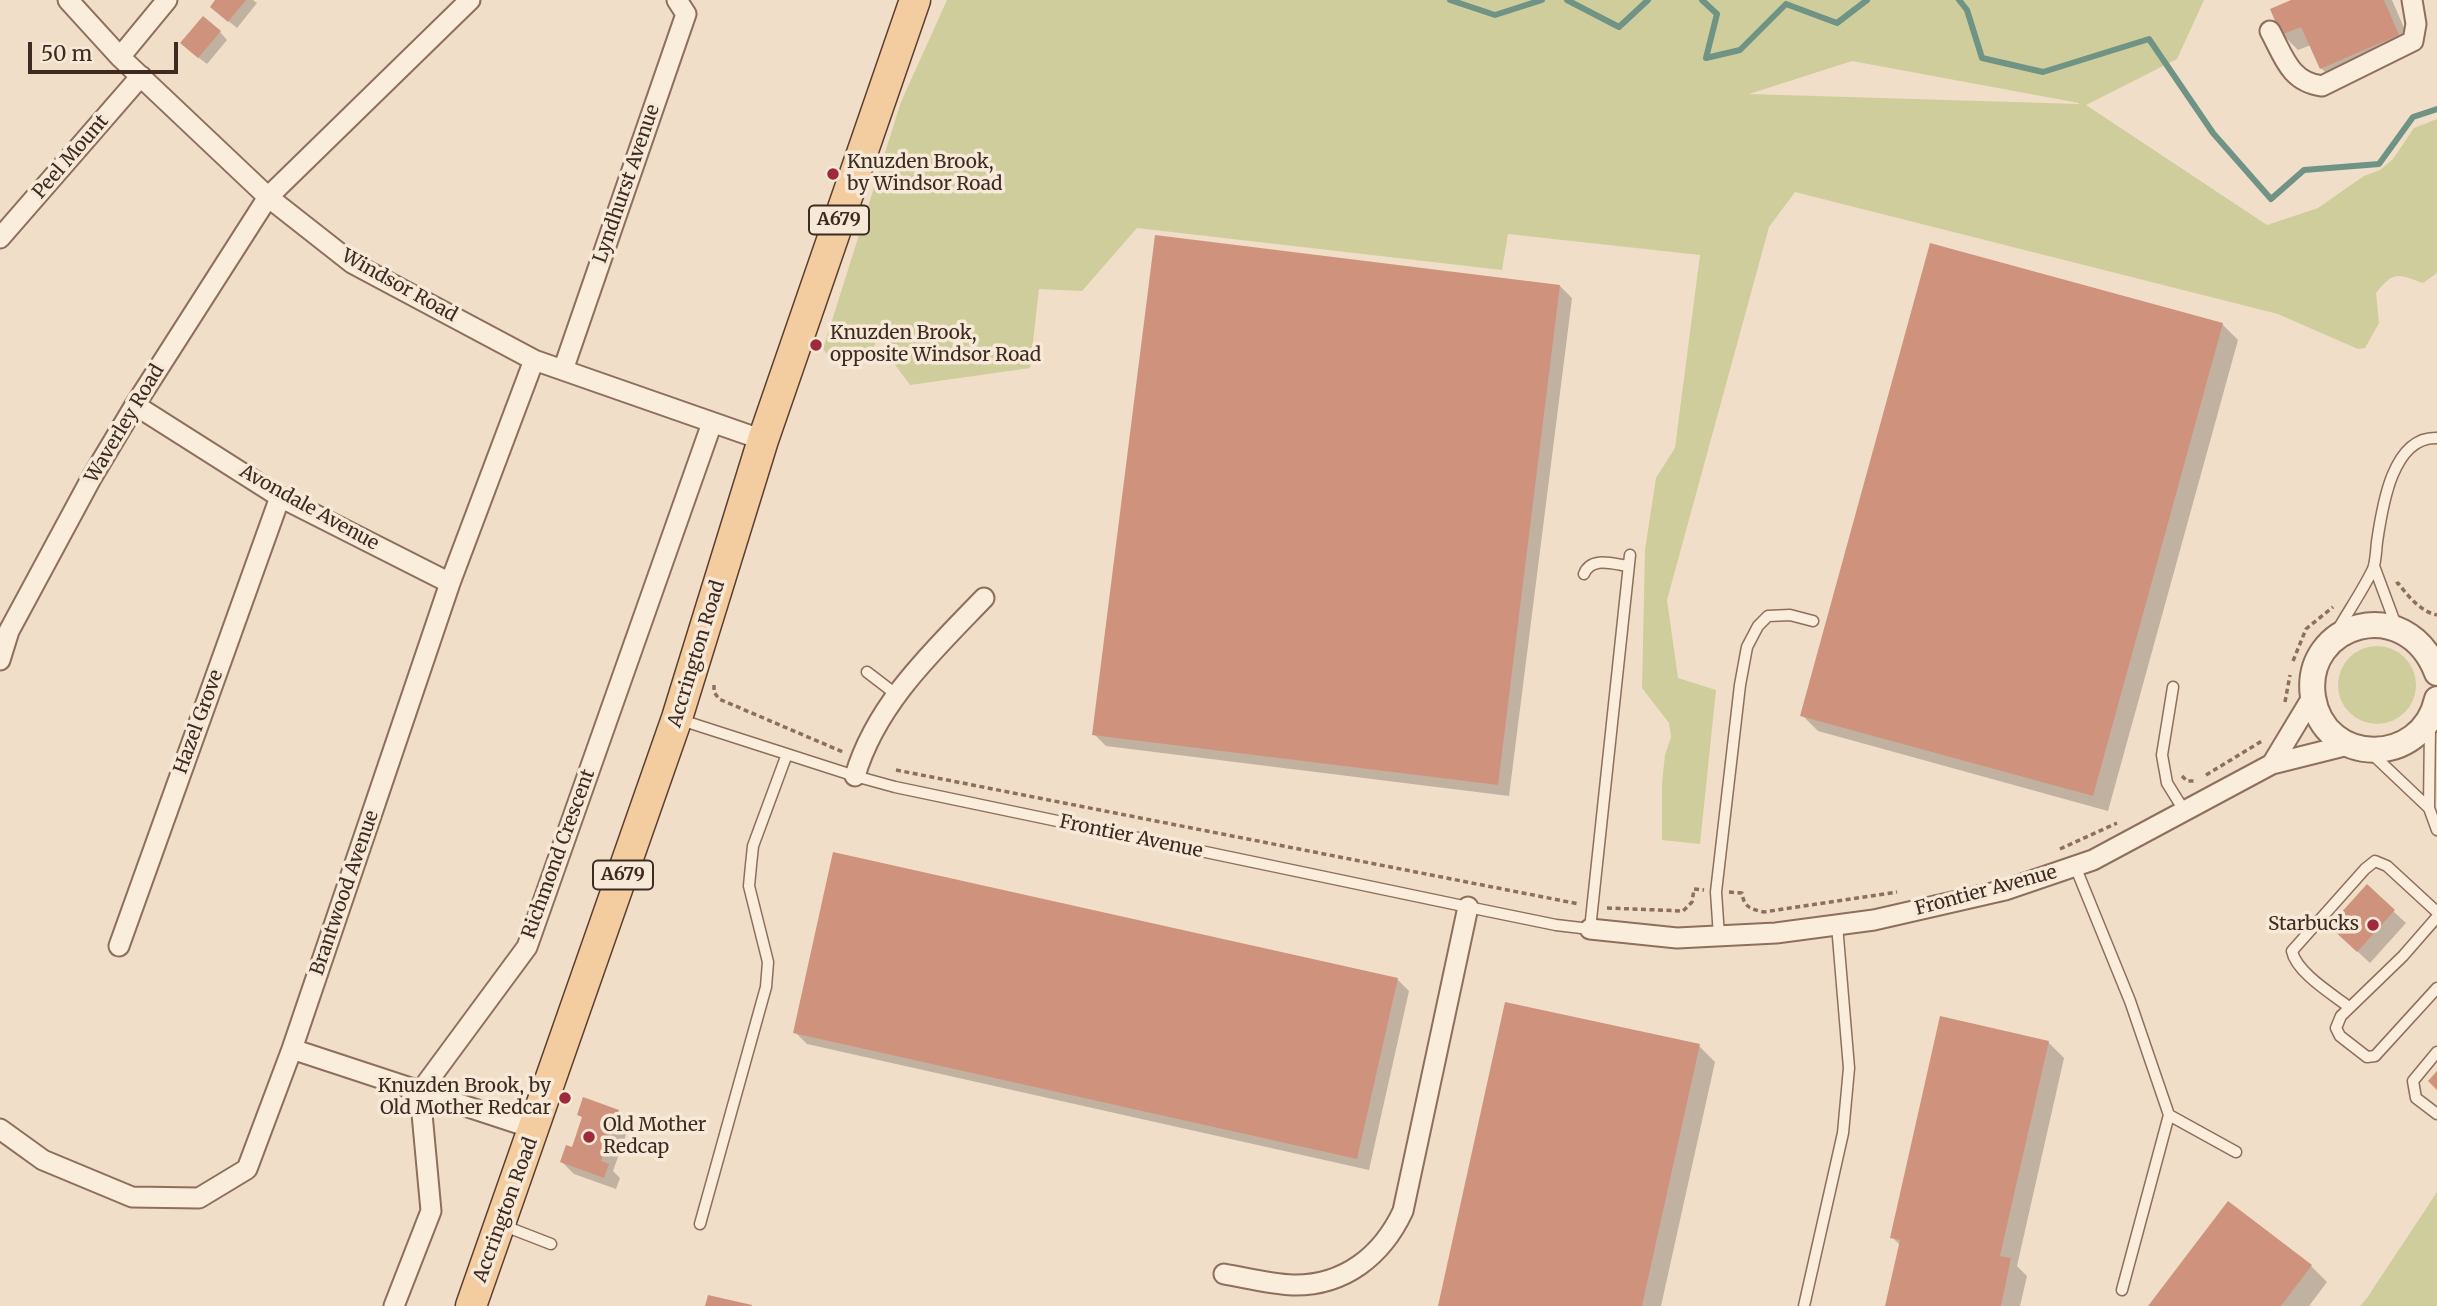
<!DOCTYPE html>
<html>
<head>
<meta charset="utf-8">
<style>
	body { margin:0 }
	#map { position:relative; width:2437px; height:1306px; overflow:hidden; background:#f0dec8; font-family:Merriweather,serif }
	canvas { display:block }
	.scale { position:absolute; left:28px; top:42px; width:150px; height:32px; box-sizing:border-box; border:4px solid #3d2a20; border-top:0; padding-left:9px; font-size:21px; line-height:24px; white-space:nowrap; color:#3d2a20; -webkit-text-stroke:5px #f7e9d8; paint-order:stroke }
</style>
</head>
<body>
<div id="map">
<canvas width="2437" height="1306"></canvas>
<div class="scale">50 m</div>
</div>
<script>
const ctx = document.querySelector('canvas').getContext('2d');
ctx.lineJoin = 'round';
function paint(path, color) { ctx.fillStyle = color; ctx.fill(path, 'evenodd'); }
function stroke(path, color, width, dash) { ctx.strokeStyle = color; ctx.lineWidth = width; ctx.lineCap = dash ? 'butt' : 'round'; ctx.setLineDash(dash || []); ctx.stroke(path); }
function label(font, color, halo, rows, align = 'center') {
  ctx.font = font + ' Merriweather,serif'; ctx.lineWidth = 7; ctx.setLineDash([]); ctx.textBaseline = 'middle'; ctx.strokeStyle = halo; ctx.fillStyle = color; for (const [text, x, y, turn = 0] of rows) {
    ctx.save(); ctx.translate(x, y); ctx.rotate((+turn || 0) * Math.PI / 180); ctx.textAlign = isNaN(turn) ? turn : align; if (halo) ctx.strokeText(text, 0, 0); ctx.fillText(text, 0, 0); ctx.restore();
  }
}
paint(new Path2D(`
	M947,0H2204L2177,59L2086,105L2267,225L2318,208L2364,176L2380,170L2393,159L2414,128L2437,119V273L2423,283C2398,274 2394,270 2376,293L2379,323L2365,348L2358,349L2278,314L1795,192L1769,227L1667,600L1678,678L1716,690L1700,844L1662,840V783L1665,755L1671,737L1669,723L1642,688L1645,550L1656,478L1675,448L1700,255L1508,234L1502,270L1137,228L1082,291L1039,289L1030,368L910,385L893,362L887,338L877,336L873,351L866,360C849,365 833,365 823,349L901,102ZM1852,61L2079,103V104L1749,94Z
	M2338 685a39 39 0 1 1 78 0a39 39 0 1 1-78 0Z
	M2437,1192V1306H2360L2367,1298Z`), '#cfcd9b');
paint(new Path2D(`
	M218,0H253L257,3L237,28L220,14Z
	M2295,0H2392L2414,51L2337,84L2321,68L2311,45L2298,50L2282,34Z
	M220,32L227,40L207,64L190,51Z
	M1560,286L1572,298L1509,796L1106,746L1094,734Z
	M2222,324L2238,340L2108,811L1818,731L1802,715Z
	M2367,887L2406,923L2370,963L2343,938Z
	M1397,979L1409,991L1369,1170L807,1044L795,1032Z
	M2048,1042L2064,1058L2017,1266L2027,1276L2020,1306H1887L1901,1246L1892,1237Z
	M1699,1046L1715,1062L1661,1306H1440Z
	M618,1111L630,1123L613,1171L620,1178L616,1189L574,1174L562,1162L573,1150L584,1119L579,1114Z
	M2311,1266L2327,1282L2309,1306H2151Z`), '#0003');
stroke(new Path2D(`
	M1450,0L1495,15L1542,0
	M1567,0L1619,27L1648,0
	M1702,0L1717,14L1706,58L1740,50L1786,4L1837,23L1867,0
	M1959,0L1967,10L1982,58L2043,72L2149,39L2213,133L2271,199L2304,170L2379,164L2413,117L2437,109`), '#6f9385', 6);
paint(new Path2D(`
	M215,0H246L228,22L210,7Z
	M2291,0H2384L2399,35L2320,69L2301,27L2281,35L2270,9Z
	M203,16L221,31L198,58L180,43Z
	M1155,235L1560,285L1498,785L1092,735Z
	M1930,243L2223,323L2093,796L1800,716Z
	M833,852L1398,978L1357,1159L793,1033Z
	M2367,884L2395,910L2357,952L2329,926Z
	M1505,1002L1700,1044L1642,1306H1438Z
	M1940,1016L2049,1041L2000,1256L2011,1258L2001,1306H1885L1900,1240L1890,1238Z
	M2437,1071V1090L2428,1081Z
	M583,1097L619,1110L601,1161L609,1164L604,1178L560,1162L566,1145L572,1147L582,1117L577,1115Z
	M2228,1201L2312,1265L2281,1306H2148Z
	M708,1295L752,1305V1306H705Z`), '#cf937d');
const service = new Path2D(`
	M2374,566L2397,628
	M1584,574C1591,556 1613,564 1628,566
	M2337,631C2349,610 2363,590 2373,569C2376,561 2376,550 2377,542C2382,508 2392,436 2437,438
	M867,672L897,695
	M2173,687L2162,755L2167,783L2185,812
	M681,720L855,776L895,787L1468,907L1556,925L1590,929L1630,555
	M2430,727L2429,808L2437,830
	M2371,753L2429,808
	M2075,866L2130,1001L2169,1115L2122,1290
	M2437,917L2403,956L2341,1016L2336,1028L2340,1036L2367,1057L2375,1056L2437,988
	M1719,936L1716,892L1740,685L1747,647L1758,626L1768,616L1790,615L1813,621
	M2349,1007C2332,994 2296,972 2292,951L2365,869L2375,861L2387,866L2437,912
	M2437,1052L2413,1081L2416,1098L2437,1114
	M2169,1115L2236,1152
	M700,1224L766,987L768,962L749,886L751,865L753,846L787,754
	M502,1225L551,1244
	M1804,1306L1843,1133L1849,1068L1837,925`);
const minor = new Path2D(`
	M68,0L120,57L268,197L352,263L534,360L763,440
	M2270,31C2284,57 2290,82 2322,86L2413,41L2416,24L2412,0
	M120,57L167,0
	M0,238L141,76
	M563,370L686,14L677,0
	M135,405L280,497L450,583
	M0,660L9,631L92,477L135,405L268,197L470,0
	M2272,764L2313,696
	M855,776C876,704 933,651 984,598
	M1590,929L1677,938L1776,933L1874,920L2005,890L2093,860L2272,764L2348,745
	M119,946L280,497
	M292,1049L535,1129
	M0,1129L43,1160L132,1197L199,1198L247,1169L292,1049L450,583L534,360
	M1224,1274C1247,1278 1270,1284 1293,1285C1344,1286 1382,1256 1403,1211L1468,907
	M394,1306L431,1211L420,1092L527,947L712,423`);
const tertiary = new Path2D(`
	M2437,673C2406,592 2302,623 2313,697C2324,767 2422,767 2437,699`);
const primary = new Path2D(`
	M471,1306L677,718L763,440L915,0`);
stroke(service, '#8d6f5c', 13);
stroke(minor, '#8d6f5c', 23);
stroke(tertiary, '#8d6f5c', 28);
stroke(primary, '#5b3e30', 33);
stroke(new Path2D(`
	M2396,584L2398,583C2408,596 2421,612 2437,615
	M2293,661L2306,629L2333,607
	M714,685V692L719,699L843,752
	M2285,702L2290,675
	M896,770L1579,904
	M2206,775L2262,741
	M2182,776L2187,781H2196
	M2060,849L2117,823
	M1729,892L1742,893C1744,907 1750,909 1764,912L1897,892
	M1607,908L1683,911L1692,902L1694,889L1704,890`), '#8d6f5c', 3.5, [5, 3.5]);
stroke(service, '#faeddc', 10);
stroke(minor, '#faeddc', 19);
stroke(tertiary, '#faeddc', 24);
stroke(primary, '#f3cda0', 30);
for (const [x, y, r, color] of [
	[833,174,7,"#9e2a3c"],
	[816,345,7,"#9e2a3c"],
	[2373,925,7,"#9e2a3c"],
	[565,1098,7,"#9e2a3c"],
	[589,1137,7,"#9e2a3c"]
]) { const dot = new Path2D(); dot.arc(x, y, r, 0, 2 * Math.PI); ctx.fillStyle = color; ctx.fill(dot); stroke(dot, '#f7e9d8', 2.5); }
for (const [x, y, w] of [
	[839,220,60],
	[623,875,60]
]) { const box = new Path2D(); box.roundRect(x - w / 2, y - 14.5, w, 29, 5); ctx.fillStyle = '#f7e9d8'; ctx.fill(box); stroke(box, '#3d2a20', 2); }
label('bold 18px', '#3d2a20', null, [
	["A679",839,220],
	["A679",623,875]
]);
label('19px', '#3d2a20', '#f7e9d8', [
	["Peel Mount",71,157,-49],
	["Lyndhurst Avenue",627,184,-71],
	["Windsor Road",399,286,29],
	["Waverley Road",125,424,-59],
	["Avondale Avenue",309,508,29],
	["Accrington Road",697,654,-73],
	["Hazel Grove",199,722,-70],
	["Frontier Avenue",1131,837,12],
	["Richmond Crescent",559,854,-70],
	["Frontier Avenue",1986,891,-15],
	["Brantwood Avenue",345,893,-71],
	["Accrington Road",506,1210,-70]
]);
label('19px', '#3d2a20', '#f7e9d8', [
	["Knuzden Brook,",847,163],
	["by Windsor Road",847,185],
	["Knuzden Brook,",830,334],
	["opposite Windsor Road",830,356],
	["Starbucks",2359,925,"right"],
	["Knuzden Brook, by",551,1087,"right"],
	["Old Mother Redcar",551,1109,"right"],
	["Old Mother",603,1126],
	["Redcap",603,1148]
], 'left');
</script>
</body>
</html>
